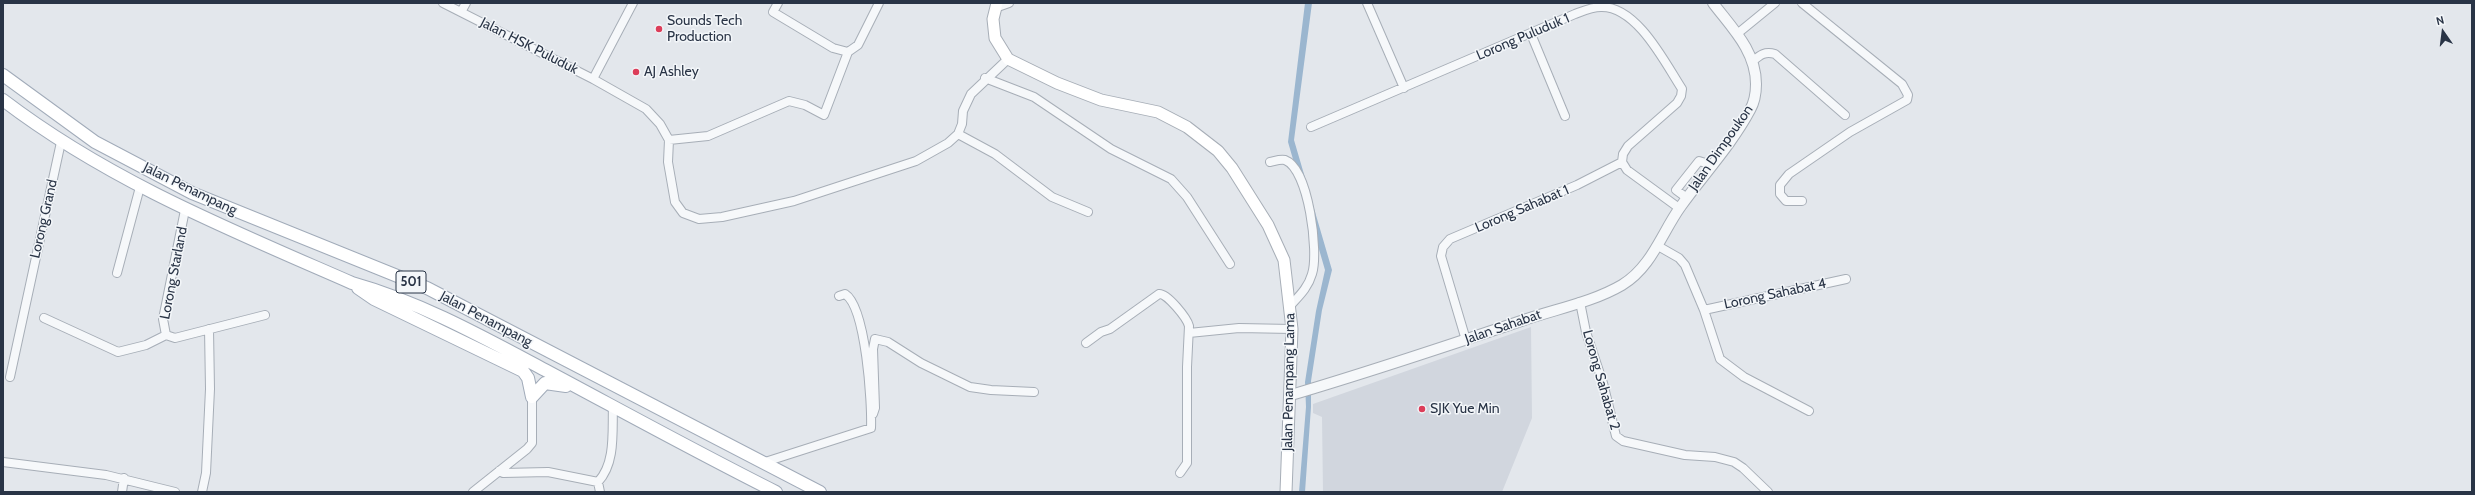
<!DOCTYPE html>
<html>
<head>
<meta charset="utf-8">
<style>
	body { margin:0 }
	#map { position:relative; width:2475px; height:495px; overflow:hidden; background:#e3e7ec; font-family:Cabin,sans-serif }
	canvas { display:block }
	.frame { position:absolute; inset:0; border:4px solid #293446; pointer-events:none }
	.north { position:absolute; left:2423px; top:12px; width:40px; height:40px; -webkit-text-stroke:3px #f3f6f9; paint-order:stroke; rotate:346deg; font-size:11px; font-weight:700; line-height:16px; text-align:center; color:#293446 }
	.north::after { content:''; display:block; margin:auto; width:14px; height:18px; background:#293446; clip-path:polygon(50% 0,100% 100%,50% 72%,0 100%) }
</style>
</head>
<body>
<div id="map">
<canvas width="2475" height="495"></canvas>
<div class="frame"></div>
<div class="north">N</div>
</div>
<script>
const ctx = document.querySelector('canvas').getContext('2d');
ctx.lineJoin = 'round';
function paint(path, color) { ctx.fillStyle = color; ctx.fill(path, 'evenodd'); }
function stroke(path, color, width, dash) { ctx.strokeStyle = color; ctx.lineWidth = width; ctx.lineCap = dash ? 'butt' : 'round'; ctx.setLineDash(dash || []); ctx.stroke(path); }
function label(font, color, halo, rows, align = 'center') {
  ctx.font = font + ' Cabin,sans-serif'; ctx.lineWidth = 3; ctx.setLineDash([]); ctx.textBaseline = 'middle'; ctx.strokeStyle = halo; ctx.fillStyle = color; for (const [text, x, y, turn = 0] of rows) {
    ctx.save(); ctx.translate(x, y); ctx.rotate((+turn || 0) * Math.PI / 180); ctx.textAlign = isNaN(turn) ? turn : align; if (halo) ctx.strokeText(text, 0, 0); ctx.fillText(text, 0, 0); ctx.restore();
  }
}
paint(new Path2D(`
	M1531,327L1532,418L1502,492H1323L1322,417L1313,413V404Z`), '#d1d6de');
paint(new Path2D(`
	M1305,3H1312L1294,140L1332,270L1322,310L1311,381V407L1305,492H1299L1306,407L1305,382L1316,311L1325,270L1288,142Z`), '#9bb6cf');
const minor = new Path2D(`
	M443,3L593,79L646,109L660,124L669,140L668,162L675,202L683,213L699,219L722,217L794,201L916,161L948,143L958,134L962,124L963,111L971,94L1008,59
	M778,3L773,12L833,48L848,52
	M1367,3L1404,88
	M1802,3L1902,84L1908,95L1907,100L1850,132L1789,174L1780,185V194L1786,201H1802
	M995,8L1009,3
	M461,12L466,3
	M1531,34L1565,116
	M1737,34L1775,3
	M1753,61C1760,55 1765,51 1775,54L1845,115
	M985,78L1034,97L1111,149L1171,179L1187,197L1230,264
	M593,79L633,3
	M1311,127L1575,14C1583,11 1592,7 1601,7C1637,6 1665,63 1682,89L1681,96L1677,103L1628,146L1623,154L1622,162
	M958,134L995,154L1052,197L1088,212
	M669,140L708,136L789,101L805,105L824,115L848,52L858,45L879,3
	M1270,162C1275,161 1280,159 1285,160C1309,169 1319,253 1312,274C1308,288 1299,296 1290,306
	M1622,162L1627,170L1679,208
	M1687,198L1676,190L1699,161L1712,165
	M1658,246L1679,258L1685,265L1704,310L1720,359L1744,377L1809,411
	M117,273L140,187
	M1580,302L1586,332L1603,383L1616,436L1623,441L1685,455L1715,457L1734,462L1743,468L1768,492
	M1704,310L1846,279
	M44,318L118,352L146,345L166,335
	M1189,333L1239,328L1292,329
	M166,335L163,319L185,210
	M166,335L175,338L265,315
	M1466,340L1441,256L1443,247L1450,239L1577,185L1622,162
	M1086,343L1101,332L1110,329L1159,294C1167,293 1187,318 1189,326L1187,367V463L1180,473
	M10,377L61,142
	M873,414L875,408L873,349L875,339L888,342L921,363L970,387L991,390L1034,392
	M3,462L106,475L175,492
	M762,463L871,428C872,403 866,307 845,294L839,296
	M499,471L503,473L548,472L598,482C616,463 612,431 613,406
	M598,482L600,492
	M122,492L124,478
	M202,492L206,473L210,389L209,329
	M473,492L527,449L532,443V397`);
const tertiary = new Path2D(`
	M1291,395C1369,372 1447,346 1524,320C1556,309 1593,302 1622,285C1652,267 1662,232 1681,206C1704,174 1732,144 1750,110C1754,103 1756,92 1756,84C1756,51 1732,28 1713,3`);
const secondary = new Path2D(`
	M997,3L993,19L995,38L1008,59L1057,83L1101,100L1158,112L1187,127L1218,151L1232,168L1268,225L1284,260L1292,329L1286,492`);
const primary = new Path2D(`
	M3,75L95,142L192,193L427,288L820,492
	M3,100C109,181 231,230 352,283C420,302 483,337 545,370C622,411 698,453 776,492
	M358,288L374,299L523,371L528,378L532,397
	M532,397L545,383L566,386`);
stroke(minor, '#a7aeb7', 10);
stroke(tertiary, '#a7aeb7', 12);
stroke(secondary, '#a7aeb7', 13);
stroke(primary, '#a1abb9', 14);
stroke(minor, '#f6f8fa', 8);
stroke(tertiary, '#f6f8fa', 10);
stroke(secondary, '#fff', 11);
stroke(primary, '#fff', 12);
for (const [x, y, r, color] of [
	[659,29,4,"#dc3d59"],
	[636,72,4,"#dc3d59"],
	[1422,409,4,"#dc3d59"]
]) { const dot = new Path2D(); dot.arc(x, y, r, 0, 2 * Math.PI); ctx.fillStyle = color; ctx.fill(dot); stroke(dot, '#f3f6f9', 1.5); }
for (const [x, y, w] of [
	[411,282,30]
]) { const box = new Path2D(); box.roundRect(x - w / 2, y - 11, w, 22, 3); ctx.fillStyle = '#f3f6f9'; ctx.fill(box); stroke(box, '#293446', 1); }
label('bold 13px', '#293446', null, [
	["501",411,282]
]);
label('14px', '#293446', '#f3f6f9', [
	["Sounds Tech",667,21],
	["Production",667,37],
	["AJ Ashley",644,72],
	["SJK Yue Min",1430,409]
], 'left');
label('14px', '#293446', '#f3f6f9', [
	["Lorong Puluduk 1",1523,37,-23],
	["Jalan HSK Puluduk",529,46,27],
	["Jalan Dimpoukon",1721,148,-55],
	["Jalan Penampang",190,189,26],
	["Lorong Sahabat 1",1522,209,-23],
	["Lorong Grand",44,219,-77],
	["Lorong Starland",174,273,-79],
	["Lorong Sahabat 4",1775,294,-12],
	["Jalan Penampang",486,319,28],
	["Jalan Sahabat",1503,327,-19],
	["Lorong Sahabat 2",1601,380,74],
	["Jalan Penampang Lama",1289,382,-89]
]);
</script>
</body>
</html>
